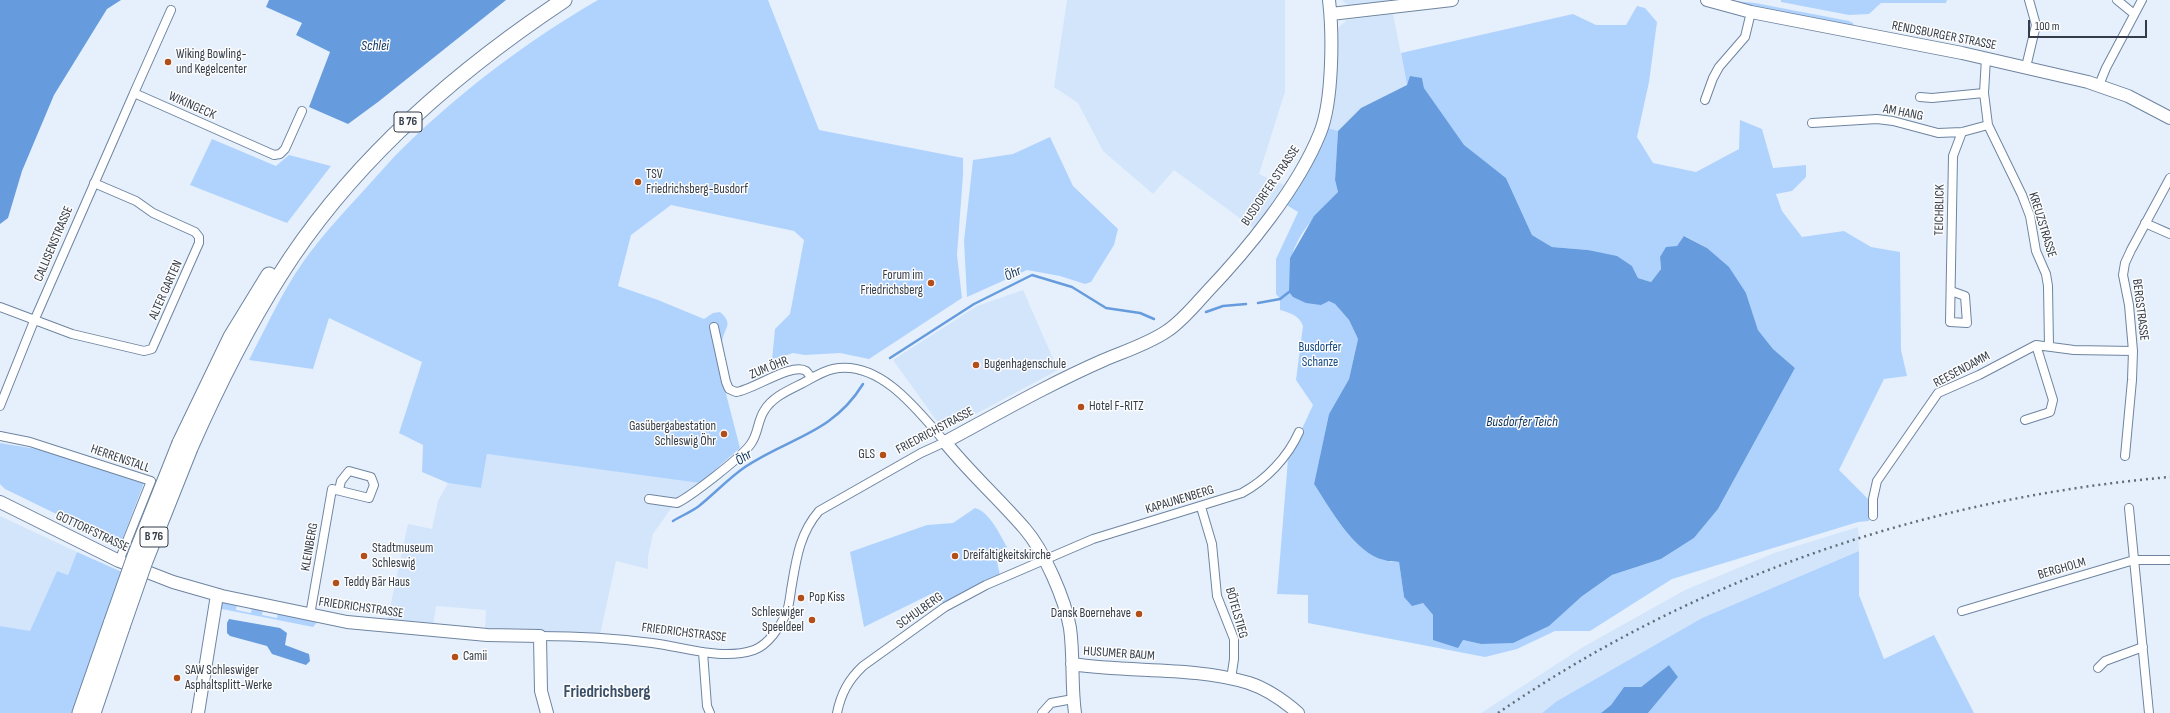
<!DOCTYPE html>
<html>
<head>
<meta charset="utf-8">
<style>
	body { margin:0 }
	#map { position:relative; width:2170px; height:713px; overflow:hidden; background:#e6f0fc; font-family:"Sofia Sans Condensed",sans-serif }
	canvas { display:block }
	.scale { position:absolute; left:2028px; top:20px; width:119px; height:18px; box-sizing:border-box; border:2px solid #333c48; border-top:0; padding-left:5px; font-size:12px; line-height:14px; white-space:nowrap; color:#333c48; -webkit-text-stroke:3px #fcfcfc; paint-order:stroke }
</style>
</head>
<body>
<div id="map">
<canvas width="2170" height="713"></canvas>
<div class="scale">100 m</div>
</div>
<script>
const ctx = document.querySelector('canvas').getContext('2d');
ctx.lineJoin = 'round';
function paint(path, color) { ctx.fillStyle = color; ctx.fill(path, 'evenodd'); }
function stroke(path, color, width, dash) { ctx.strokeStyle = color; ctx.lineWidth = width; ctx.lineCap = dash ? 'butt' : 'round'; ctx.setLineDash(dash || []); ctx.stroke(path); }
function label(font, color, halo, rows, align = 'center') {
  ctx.font = font + ' "Sofia Sans Condensed",sans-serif'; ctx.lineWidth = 3; ctx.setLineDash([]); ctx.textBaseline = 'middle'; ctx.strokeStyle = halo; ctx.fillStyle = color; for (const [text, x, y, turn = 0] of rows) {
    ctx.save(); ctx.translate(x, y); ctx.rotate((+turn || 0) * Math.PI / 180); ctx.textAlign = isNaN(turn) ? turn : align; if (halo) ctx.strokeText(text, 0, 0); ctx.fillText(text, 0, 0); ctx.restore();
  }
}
paint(new Path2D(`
	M1067,0H1285V92L1259,174L1284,185L1256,230L1174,170L1153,194L1103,151L1078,103L1054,87Z
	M1342,0H1417L1350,7Z
	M1393,14L1407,85L1361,108L1338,131L1328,128L1334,100L1336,36L1339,27L1347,20Z
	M1023,290L1058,370L944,431L893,360L977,306Z
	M487,454L617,470L700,483L679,497L653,534L648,557V569L616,561L600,635L485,629L486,610L436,606L433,627L387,621L408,524L432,529L438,501L448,483L481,488Z
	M0,516L77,552L68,575L57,571L30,632L0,626Z
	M1858,527L1859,551L1702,618L1557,701L1542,713H1481L1583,647L1685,590L1774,553Z`), '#d3e5fb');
paint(new Path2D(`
	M598,0H768L819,130L963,158V175L957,255L962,298L869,359L840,353L805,355L793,353L772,360L775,329L790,314L804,240L794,231L671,205L631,235L618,286L658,300L704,319L713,313L720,312C735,325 723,328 722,343C721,354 727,369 730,380L724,386L740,448L700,483L487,454L481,488L448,483L422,472L423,445L399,433L422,362L329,318L313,369L249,360C264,331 278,301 295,274C315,243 341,215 366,188C379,174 391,159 405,146C462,90 529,40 598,0Z
	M1725,0L1755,3L1849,21L1853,23L1855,29Z
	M1781,0H1947L1946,3H1881L1869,14L1849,15L1781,2Z
	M1637,6L1645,8L1657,22L1649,82L1637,137L1653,163L1696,172L1739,149L1740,120L1762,129L1773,168L1806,165V177L1792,191L1776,194L1782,211L1802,237L1844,231L1871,247L1900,252L1901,350L1907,376L1884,379L1839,470L1869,500V521L1858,522L1672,579L1590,631H1555L1517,649L1485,657L1308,623V595L1277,594L1288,459L1313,405L1296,380L1303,326C1299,315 1290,313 1280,310V299L1276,294V259L1298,212L1285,204L1328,128L1338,131L1335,180L1338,192C1317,214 1290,239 1290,271L1335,304L1349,320L1358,339L1349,379L1329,414L1314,484C1329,507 1355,554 1384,560C1389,562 1394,561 1399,562L1404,597L1423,603L1433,615L1463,640L1481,644L1581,597L1612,575L1661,559L1694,538L1718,509L1795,368L1773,349L1758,330L1746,293L1707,248L1685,236L1677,246L1660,257L1661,269L1651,282L1638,278L1632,266L1588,250L1552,247L1532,235L1506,178L1464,146L1424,88L1422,78L1407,85L1401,53L1573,14L1596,25H1626Z
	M1050,137L1073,186L1118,229L1114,245L1091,282L1085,284L1060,276L1027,270L967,297L964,241L973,160L1013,154Z
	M212,139L276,166L289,155L331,166L287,223L190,185Z
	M0,443L55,452L144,483L120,545L5,489L0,484Z
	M975,508C990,512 1000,535 1007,547L996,556L1000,576L944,605L937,591L864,627L850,552L927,525L953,523Z
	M1859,551V595L1884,659L1934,635L1974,713H1648L1678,677L1669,665L1641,687H1624L1611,705L1601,713H1542L1557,701L1702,618Z
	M77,552L122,572L72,713H0V626L30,631L57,571L68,575Z
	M219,600L237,604L236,610L251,613L252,607L263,609L262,615L277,618L278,612L319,620L313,627L217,608Z`), '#b0d3fe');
paint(new Path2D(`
	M0,0H121L107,9L54,95L22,171L8,218L0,224Z
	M269,0H506L378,102L348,124L309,107L330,52L296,35L302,23L266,7Z
	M1410,76L1422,78L1424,88L1464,145L1506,178L1532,235L1552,247L1588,250L1617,256L1632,266L1638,278L1651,282L1661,269L1660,257L1666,247L1677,246L1684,236L1707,248L1729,267L1746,293L1758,330L1773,349L1795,368L1718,509L1694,538L1661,559L1612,575L1581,597L1549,626L1513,643L1481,644L1463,640L1458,648L1433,640V615L1423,603L1412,606L1404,597L1399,562C1394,561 1389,562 1384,560C1355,554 1329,507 1314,484L1329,414L1349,379L1358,339L1349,320L1335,304L1329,301L1321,305L1306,303L1293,297L1289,292L1290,258L1314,216L1338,192L1335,180L1338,131L1361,108L1407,85Z
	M229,619L280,628L287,633L285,645L309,654L310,661L306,665L272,654L267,646L230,636L227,633V623Z
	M1669,665L1678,677L1648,713H1601L1611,705L1624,687H1641Z`), '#669cde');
stroke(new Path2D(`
	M1258,303L1280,299L1289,292
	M1206,312L1223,306L1246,304
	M890,358L974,304L1032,275L1072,287L1106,308L1140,313L1154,319
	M673,521C681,516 691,512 699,506C715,493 729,478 745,467C790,437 832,434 863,384`), '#669cde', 2.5);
const street = new Path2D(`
	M2117,0L2134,14
	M171,10L134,93L274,155L280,154L285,149L302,111
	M1986,58L1984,93L1988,125L2022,195L2030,216L2036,251L2046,274L2048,286L2049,346
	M2026,67L2036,25L2029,0
	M2099,85L2106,68L2142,0
	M1920,97L1932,98L1984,93
	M1705,100L1713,78L1719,67L1745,37L1751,12
	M1812,123L1877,119L1893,121L1938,133L1962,132L1988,125
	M2145,223L2170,234
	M1951,291L1965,296L1967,323L1950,322L1953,156L1962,132
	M0,307L72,334L144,351L152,349L199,243V237L195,232L153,213L136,201L94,183
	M714,327L726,382L729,389L736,392C753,390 792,362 806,371C808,373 810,376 812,378
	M0,406L34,321L134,93
	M2025,420L2050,412L2053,400L2036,345
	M0,436L30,442L151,481L119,561
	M2125,456L2132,380L2133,351L2129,305L2123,275L2125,263L2131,250L2170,178
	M1201,507L1212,544L1217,596L1234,639V659L1231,679
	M2129,508L2149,713
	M1873,516V499L1877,481L1938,393L1979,375L2036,345L2074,350L2133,351
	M1962,611L2134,560H2170
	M310,615L332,489L369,498L374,485L371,477L349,471L341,481L339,490
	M540,636C578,636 614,638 652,643C685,647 721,661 754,650C768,645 780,627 786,614C789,607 790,598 791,590C796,561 799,534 819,511L921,453L945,442C919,412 880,359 833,369C823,371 812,378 803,383C789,390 772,397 764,411C758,420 758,433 752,442C745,455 691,496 677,503L649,499
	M703,652L707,706L710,713
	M2098,668L2105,661L2143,647
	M837,713C841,694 848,680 863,666L945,607L986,585L1093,539L1242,493C1266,480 1288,457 1299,432
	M1042,713L1051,703L1073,699`);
const secondary = new Path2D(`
	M1707,0L1751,12L1962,53L2088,82L2128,96L2170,118
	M1331,14L1452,0
	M0,502L119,561L173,582L222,596L347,622L487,635L540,636L541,691L547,713
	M1072,664C1131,673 1192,666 1249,683C1267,689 1283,700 1298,713
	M198,713L217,595
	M1075,713C1071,685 1074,656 1070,628C1065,599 1044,551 1025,529C999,499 970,473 945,442C997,414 1049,384 1104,360C1125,351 1148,344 1167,331C1182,321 1194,306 1206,293C1247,250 1298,188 1320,133C1333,101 1333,34 1329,0`);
const highway = new Path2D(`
	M180,443L231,337L269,275
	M190,448C216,389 245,330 280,275C351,162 454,73 564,0
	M80,713L112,621
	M93,713L122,627`);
stroke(street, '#6e84a0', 10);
stroke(secondary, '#6e84a0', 14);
stroke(highway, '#6e84a0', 17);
stroke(street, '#fff', 8);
stroke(secondary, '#fff', 12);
stroke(highway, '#fff', 15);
stroke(new Path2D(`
	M1498,713C1698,576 1929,498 2170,477`), '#636d79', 2.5, [2, 4]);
const highwayBridge = new Path2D(`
	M112,621L135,556L180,443
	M122,627L145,561L190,448`);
stroke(highwayBridge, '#6e84a0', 17, []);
stroke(highwayBridge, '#fff', 15);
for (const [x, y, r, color] of [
	[168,62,4,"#b14e19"],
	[638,182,4,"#b14e19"],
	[931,283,4,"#b14e19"],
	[976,365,4,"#b14e19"],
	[1081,407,4,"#b14e19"],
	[724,434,4,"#b14e19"],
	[883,455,4,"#b14e19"],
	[364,556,4,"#b14e19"],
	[955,556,4,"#b14e19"],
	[336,583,4,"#b14e19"],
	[801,598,4,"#b14e19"],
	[1139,614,4,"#b14e19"],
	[812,620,4,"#b14e19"],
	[455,657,4,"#b14e19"],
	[177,678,4,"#b14e19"]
]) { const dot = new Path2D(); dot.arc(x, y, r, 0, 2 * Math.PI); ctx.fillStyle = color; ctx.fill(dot); stroke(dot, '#fcfcfc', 1.5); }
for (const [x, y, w] of [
	[408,122,28],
	[154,537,28]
]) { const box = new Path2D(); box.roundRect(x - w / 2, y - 10, w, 20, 3); ctx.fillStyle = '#fcfcfc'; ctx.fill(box); stroke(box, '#333c48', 1); }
label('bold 12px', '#333c48', null, [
	["B 76",408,122],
	["B 76",154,537]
]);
label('13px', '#333c48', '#fcfcfc', [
	["RENDSBURGER STRASSE",1944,36,11],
	["WIKINGECK",192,106,24],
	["AM HANG",1903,113,11],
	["BUSDORFER STRASSE",1271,186,-56],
	["TEICHBLICK",1940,210,-89],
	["KREUZSTRASSE",2042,225,73],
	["CALLISENSTRASSE",54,244,-67],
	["ALTER GARTEN",166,290,-66],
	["BERGSTRASSE",2140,310,83],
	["ZUM ÖHR",769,368,-22],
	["REESENDAMM",1962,370,-28],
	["FRIEDRICHSTRASSE",935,431,-28],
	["HERRENSTALL",120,459,19],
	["KAPAUNENBERG",1180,500,-17],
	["GOTTORFSTRASSE",92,532,25],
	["KLEINBERG",310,547,-80],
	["BERGHOLM",2062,569,-16],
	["FRIEDRICHSTRASSE",361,608,8],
	["SCHULBERG",920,611,-35],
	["BÖTELSTIEG",1236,613,74],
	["FRIEDRICHSTRASSE",684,633,7],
	["HUSUMER BAUM",1119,654,4]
]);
label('13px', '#333c48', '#fcfcfc', [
	["Wiking Bowling-",176,55],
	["und Kegelcenter",176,70],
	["TSV",646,175],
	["Friedrichsberg-Busdorf",646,190],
	["Forum im",923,276,"right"],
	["Friedrichsberg",923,291,"right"],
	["Bugenhagenschule",984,365],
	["Hotel F-RITZ",1089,407],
	["Gasübergabestation",716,427,"right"],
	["Schleswig Öhr",716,442,"right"],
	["GLS",875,455,"right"],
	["Stadtmuseum",372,549],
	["Schleswig",372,564],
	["Dreifaltigkeitskirche",963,556],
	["Teddy Bär Haus",344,583],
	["Pop Kiss",809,598],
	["Schleswiger",804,613,"right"],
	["Speeldeel",804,628,"right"],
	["Dansk Boernehave",1131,614,"right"],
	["Camii",463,657],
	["SAW Schleswiger",185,671],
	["Asphaltsplitt-Werke",185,686]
], 'left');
label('13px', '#104985', '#fcfcfc', [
	["Busdorfer",1320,348],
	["Schanze",1320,363]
]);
label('italic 14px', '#0b325c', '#fcfcfc', [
	["Schlei",375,46],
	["Öhr",1013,274,-26],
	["Busdorfer Teich",1522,422],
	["Öhr",744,458,-33]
]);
label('bold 17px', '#394e67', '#fcfcfc', [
	["Friedrichsberg",607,693]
]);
</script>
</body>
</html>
